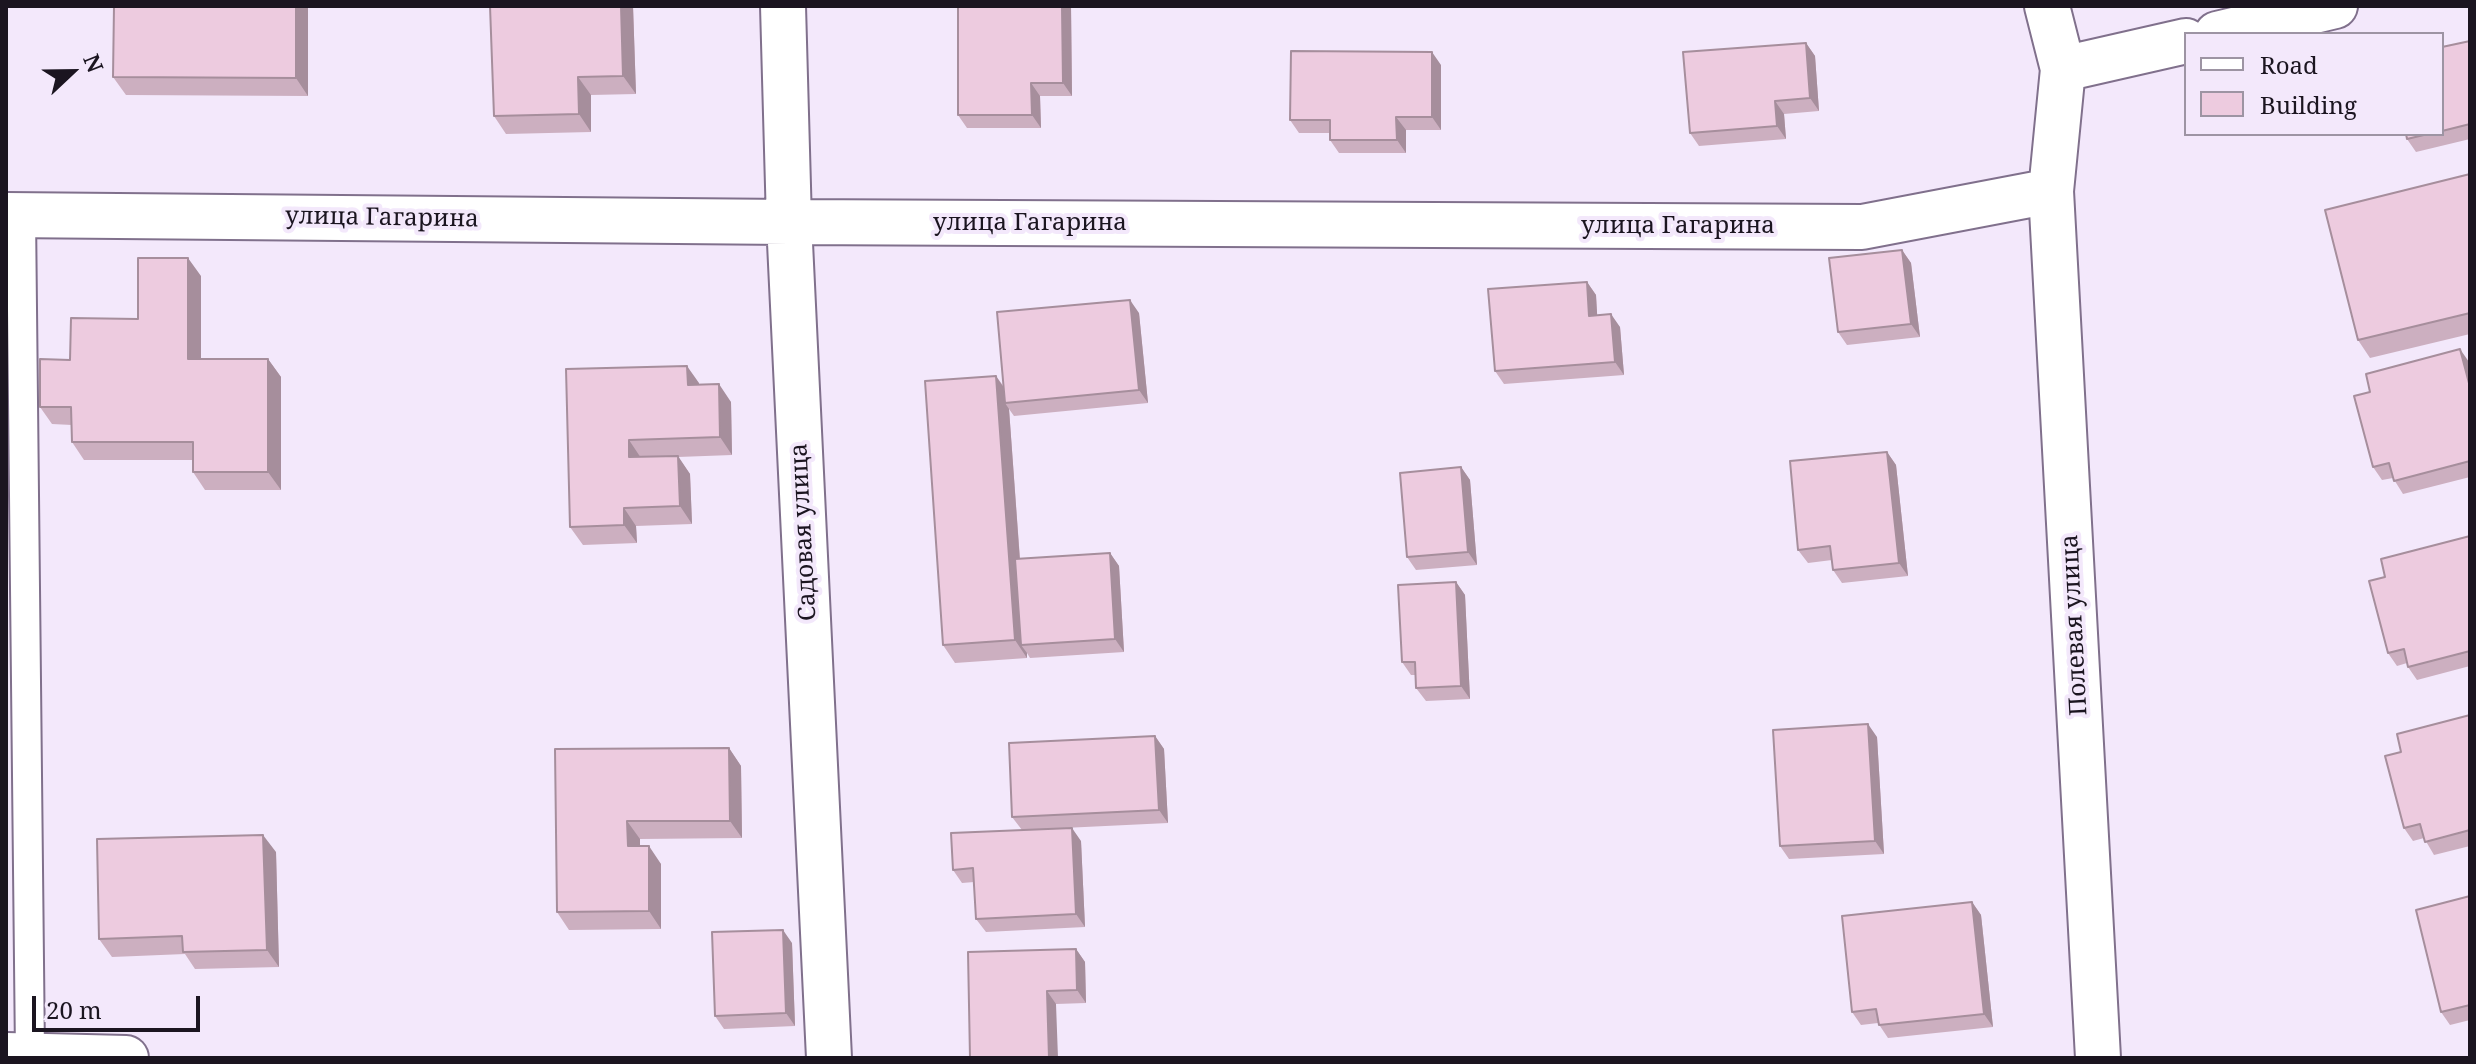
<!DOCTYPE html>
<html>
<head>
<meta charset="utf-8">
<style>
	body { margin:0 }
	#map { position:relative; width:2476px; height:1064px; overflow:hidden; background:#f3e8fb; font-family:"Noto Serif",serif }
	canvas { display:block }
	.frame { position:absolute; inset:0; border:8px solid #1b1520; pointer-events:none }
	.legend { position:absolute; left:2184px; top:32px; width:260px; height:104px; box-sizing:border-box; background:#f3e8fb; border:2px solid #9d94a3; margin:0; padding:10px 14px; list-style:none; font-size:24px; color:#1b1520 }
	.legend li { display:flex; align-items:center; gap:16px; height:40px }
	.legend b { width:40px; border:2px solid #9d94a3 }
	.north { position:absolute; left:32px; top:32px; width:80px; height:80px; -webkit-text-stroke:6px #f3e8fb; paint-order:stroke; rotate:68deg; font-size:22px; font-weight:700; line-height:32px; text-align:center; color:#1b1520 }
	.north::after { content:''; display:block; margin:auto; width:28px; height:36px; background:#1b1520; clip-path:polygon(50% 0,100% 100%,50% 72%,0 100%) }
	.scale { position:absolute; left:32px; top:996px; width:168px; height:36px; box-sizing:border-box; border:4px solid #1b1520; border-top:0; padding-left:10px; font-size:24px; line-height:28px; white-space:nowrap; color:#1b1520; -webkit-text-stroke:6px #f3e8fb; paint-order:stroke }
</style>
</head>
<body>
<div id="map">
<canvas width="2476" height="1064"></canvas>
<div class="frame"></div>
<ul class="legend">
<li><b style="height:10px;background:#fff"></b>Road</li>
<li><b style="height:22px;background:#edcbdf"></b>Building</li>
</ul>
<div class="north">N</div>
<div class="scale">20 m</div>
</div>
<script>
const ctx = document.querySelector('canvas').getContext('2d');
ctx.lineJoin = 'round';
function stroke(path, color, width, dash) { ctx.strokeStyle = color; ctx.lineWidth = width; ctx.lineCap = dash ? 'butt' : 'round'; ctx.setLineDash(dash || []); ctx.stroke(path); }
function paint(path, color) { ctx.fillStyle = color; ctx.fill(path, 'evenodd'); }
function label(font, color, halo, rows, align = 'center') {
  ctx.font = font + ' "Noto Serif",serif'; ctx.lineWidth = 8; ctx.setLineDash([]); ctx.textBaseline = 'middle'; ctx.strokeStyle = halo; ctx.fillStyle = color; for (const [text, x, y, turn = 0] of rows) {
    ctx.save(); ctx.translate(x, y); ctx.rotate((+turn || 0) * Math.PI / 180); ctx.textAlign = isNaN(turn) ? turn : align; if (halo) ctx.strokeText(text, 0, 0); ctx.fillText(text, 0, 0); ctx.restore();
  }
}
const service = new Path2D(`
	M21,215L30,1055`);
const minor = new Path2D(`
	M783,6L789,222L829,1058
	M2047,6L2063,69L2051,191L2098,1058
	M2217,34L2335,6
	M2063,69L2186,41
	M6,215L789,222L1862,227L2051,191
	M6,1055L126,1058`);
stroke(service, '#80708c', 32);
stroke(minor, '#80708c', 48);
stroke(service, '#fff', 28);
stroke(minor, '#fff', 44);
paint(new Path2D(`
	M114,6H308V96L126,95L113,77Z
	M490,6H633L636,94L591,95V132L506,134L494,116Z
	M958,6H1071L1072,96H1040L1041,128H967L958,115Z
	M2470,41V139L2416,152L2407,139L2406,134H2442V47Z
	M1806,43L1815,56L1819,111L1784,114L1786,139L1699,146L1690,133Z
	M1441,65V130H1406V153H1339L1330,140V133H1299L1290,120Z
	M2470,174V334L2370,358L2358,340Z
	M1902,250L1911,263L1920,337L1847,345L1838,332Z
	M201,276V359H268L281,377V490H205L193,472V460H84L72,442V425L52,424L40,407L70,360L138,319Z
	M1587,282L1596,295L1597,316L1620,327L1624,375L1504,384L1495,371Z
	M1139,313L1148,403L1014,416L1009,409L1020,559L1110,553L1119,566L1124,652L1030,658L1027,653V658L955,663L943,645L996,376L1004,387Z
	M2469,362L2470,366V477L2403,494L2393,478L2382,480L2373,467L2370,392Z
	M566,369L699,383V385L731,402L732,455L678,457L690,474L692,524L636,526L637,543L583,545L570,527Z
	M1887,452L1896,465L1908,576L1842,583L1833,570L1832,560L1808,563L1798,550Z
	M1461,467L1470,480L1477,565L1416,570L1407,557Z
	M2470,536V666L2417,680L2408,667L2407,663L2397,666L2388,653L2385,577Z
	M1456,582L1465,595L1470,699L1426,701L1416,688V675H1411L1402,662Z
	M2470,715V846L2434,855L2424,838L2413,841L2404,828L2401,752Z
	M1155,736L1164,749L1168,823L1022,830L1012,817Z
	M1877,737L1884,854L1789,859L1780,846Z
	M729,748L741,766L742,838L640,839V846L661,864V929L569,930L557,912L555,749Z
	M1081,841L1085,927L986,932L976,919L974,882L962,883L953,870Z
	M276,852L279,967L195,969L185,954L112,957L99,939Z
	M2470,896V1020L2450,1025L2441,1012Z
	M1972,902L1981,915L1993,1027L1888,1038L1878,1023L1861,1025L1852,1012Z
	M792,943L795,1026L724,1029L715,1016Z
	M1076,949L1085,962L1086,1003L1056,1004L970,1058Z`), '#ccafc0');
paint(new Path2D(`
	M296,6H308V96L296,78Z
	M621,6H633L636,94L623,76Z
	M1062,6H1071L1072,96L1063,83Z
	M1806,43L1815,56L1819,111L1810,98Z
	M1432,52L1441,65V130L1432,117Z
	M578,77L591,95V132L579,114Z
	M1031,83L1040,96L1041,128L1032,115Z
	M1775,101L1784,114L1786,139L1777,126Z
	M1396,117L1406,130V153L1397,140Z
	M1902,250L1911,263L1920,337L1911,324Z
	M188,258L201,276V376L188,359Z
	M1587,282L1596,295L1598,329L1589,316Z
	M1130,300L1139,313L1148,403L1139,390Z
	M1611,314L1620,327L1624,375L1615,362Z
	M2460,349L2469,362L2470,387Z
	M268,359L281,377V490L268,472Z
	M687,366L699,383L700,403L688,385Z
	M996,376L1008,394L1005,403L1009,409L1026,645H1021L1027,653V658L1015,640Z
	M719,384L731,402L732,455L720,437Z
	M629,440L641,458L629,457Z
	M1887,452L1896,465L1908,576L1899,563Z
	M678,456L690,474L692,524L680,506Z
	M1461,467L1470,480L1477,565L1468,552Z
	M624,508L636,526L637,543L624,525Z
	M1110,553L1119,566L1124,652L1115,639Z
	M1456,582L1465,595L1470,699L1461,686Z
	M1868,724L1877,737L1884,854L1875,841Z
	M1155,736L1164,749L1168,823L1159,810Z
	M729,748L741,766L742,838L730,821Z
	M627,821L640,839V864L628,846Z
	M1072,828L1081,841L1085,927L1076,914Z
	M263,835L276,852L279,967L267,950Z
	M649,846L661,864V929L649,911Z
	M1972,902L1981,915L1993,1027L1984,1014Z
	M783,930L792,943L795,1026L786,1013Z
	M1076,949L1085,962L1086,1003L1077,990Z
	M1047,991L1056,1004L1058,1058H1049Z`), '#a68e9c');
const building = new Path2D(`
	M114,6H296V78L113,77Z
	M490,6H621L623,76L578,77L579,114L494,116Z
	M958,6H1062L1063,83H1031L1032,115H958Z
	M2470,41V124L2442,131V47Z
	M1806,43L1810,98L1775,101L1777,126L1690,133L1683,52Z
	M1291,51L1432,52V117H1396L1397,140H1330V120H1290Z
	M2406,134H2428L2407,139Z
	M2470,174V313L2358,340L2325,210Z
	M1902,250L1911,324L1838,332L1829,258Z
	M138,258H188V359H268V472H193V442H72L71,407H40V359L70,360L71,318L138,319Z
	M1587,282L1589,316L1611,314L1615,362L1495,371L1488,289Z
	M1130,300L1139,390L1005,403L997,312Z
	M2460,349L2470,387V461L2394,481L2389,463L2373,467L2354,396L2370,392L2366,374Z
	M687,366L688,385L719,384L720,437L629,440V457L678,456L680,506L624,508V525L570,527L566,369Z
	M996,376L1015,640L943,645L925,381Z
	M1887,452L1899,563L1833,570L1830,546L1798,550L1790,461Z
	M1461,467L1468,552L1407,557L1400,473Z
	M2470,536V651L2408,667L2404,649L2388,653L2369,581L2385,577L2381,559Z
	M1110,553L1115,639L1021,645L1015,559Z
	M1456,582L1461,686L1416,688L1415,662H1402L1398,585Z
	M2470,715V830L2425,842L2420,824L2404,828L2385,756L2401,752L2397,734Z
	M1868,724L1875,841L1780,846L1773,730Z
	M1155,736L1159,810L1012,817L1009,743Z
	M729,748L730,821H627L628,846H649V911L557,912L555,749Z
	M1072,828L1076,914L976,919L973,868L953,870L951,833Z
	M263,835L267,950L183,952L182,936L99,939L97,839Z
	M2470,896V1005L2441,1012L2416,910Z
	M1972,902L1984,1014L1879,1025L1876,1009L1852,1012L1842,916Z
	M783,930L786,1013L715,1016L712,932Z
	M1076,949L1077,990L1047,991L1049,1058H970L968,952Z`);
paint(building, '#edcbdf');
stroke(building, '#a68e9c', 2);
label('24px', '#1b1520', '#f3e8fb', [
	["улица Гагарина",382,218,1],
	["улица Гагарина",1030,223],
	["улица Гагарина",1678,226],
	["Садовая улица",804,532,-93],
	["Полевая улица",2075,625,-93]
]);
</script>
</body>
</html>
